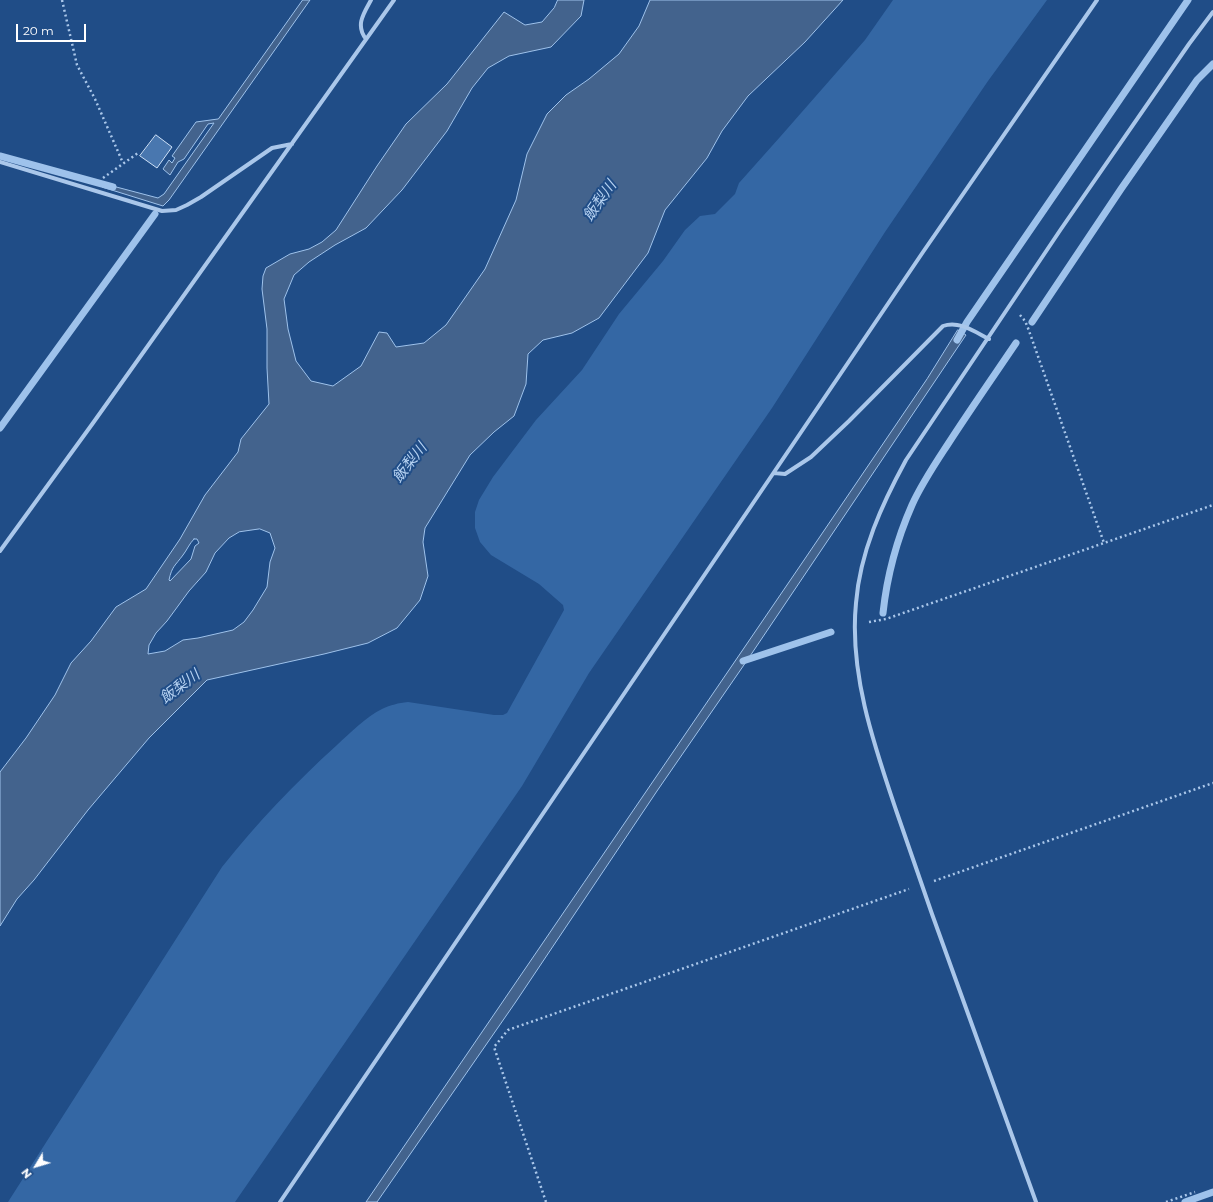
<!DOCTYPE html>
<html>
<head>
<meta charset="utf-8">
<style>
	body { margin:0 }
	#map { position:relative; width:1213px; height:1202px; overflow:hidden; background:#204d87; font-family:Montserrat,sans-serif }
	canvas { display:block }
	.north { position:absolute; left:16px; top:1146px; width:40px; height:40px; -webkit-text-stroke:3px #204d87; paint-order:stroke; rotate:232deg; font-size:11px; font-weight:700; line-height:16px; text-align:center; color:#fff }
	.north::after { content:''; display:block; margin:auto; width:14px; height:18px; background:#fff; clip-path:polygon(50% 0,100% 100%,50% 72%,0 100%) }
	.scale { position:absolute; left:16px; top:24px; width:70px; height:18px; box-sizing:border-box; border:2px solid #fff; border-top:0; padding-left:5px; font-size:12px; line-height:14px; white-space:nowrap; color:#fff; -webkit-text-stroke:3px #204d87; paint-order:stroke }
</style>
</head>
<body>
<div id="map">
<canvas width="1213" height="1202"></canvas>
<div class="north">N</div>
<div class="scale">20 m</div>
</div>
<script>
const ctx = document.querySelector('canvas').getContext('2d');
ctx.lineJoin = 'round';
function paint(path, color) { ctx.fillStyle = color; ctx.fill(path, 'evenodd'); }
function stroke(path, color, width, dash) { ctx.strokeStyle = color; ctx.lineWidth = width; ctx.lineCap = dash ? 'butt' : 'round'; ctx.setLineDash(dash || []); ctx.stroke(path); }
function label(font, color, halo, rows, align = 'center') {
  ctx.font = font + ' Montserrat,"Noto Sans JP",sans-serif'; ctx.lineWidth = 4; ctx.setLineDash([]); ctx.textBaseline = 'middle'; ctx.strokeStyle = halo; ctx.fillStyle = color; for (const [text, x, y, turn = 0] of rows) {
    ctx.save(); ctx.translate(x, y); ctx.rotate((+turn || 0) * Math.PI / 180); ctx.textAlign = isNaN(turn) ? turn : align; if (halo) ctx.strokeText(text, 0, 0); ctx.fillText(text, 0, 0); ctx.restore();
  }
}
paint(new Path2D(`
	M893,0H1047L988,81L885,232L772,408L589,673L522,786L235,1202H8L222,867C257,823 295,783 337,745C350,733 366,717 382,709C391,705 398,703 408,702L494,715H503L507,713L564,610L563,605L539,584L491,555L480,542L475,528V512L479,500L493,477L536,420L582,370L619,314L663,261L685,230L700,216L715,214L735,194L739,183L780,137L865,40Z`), '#3467a4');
const water = new Path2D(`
	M303,0H310L169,200L163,206L102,187L105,184L158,198L164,194L214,123L208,124L184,159L178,162L170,175L163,169L169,160L172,163L175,158L172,156L196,122L218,119Z
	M558,0H584L581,16L551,47L509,56L488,68L472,88L447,131L402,190L366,228L335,245L309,262L294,275L284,299L288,329L296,361L311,381L333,386L361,366L379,332L387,333L396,347L424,343L446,325L485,269L516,200L527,154L547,114L566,95L589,79L619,54L639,26L650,0H843L805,42L748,96L722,131L707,158L665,210L648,253L599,318L572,333L543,340L528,354L526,384L514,416L494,432L470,455L425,528L423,542L428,576L420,600L397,628L368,643L324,654L207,680L149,738L88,810L34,880L17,899L0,926V772L26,738L55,695L71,663L91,641L116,607L146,589L180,539L205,495L238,452L241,439L269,404L267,368V329L262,289L263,276L266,268L290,254L309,249L322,242L336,230L377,166L406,124L447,84L504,12L525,25L542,22L554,8ZM260,529L270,533L275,548L270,562L267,587L253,610L244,622L233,630L198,638L183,640L165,651L148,654L149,645L156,633L167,621L189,591L206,572L215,553L229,538L239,532ZM194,539H197L199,543L195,546L191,559L170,581L169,580C172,566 175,566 183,555C187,550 189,544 194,539Z
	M958,330L966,335L746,662L657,791L515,1003L377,1202H366L802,563L927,379Z`);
paint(water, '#43638d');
stroke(water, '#9ec2eb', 1);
stroke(new Path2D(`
	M0,156L113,187
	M1032,322L1121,189L1197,80L1213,64
	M957,340L967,322L1188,0
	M0,428L155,214
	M883,613C887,576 897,539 912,505C922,483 935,464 948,444C970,410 993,377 1016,343
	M743,661L831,632
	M1185,1202L1213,1192`), '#9ec2eb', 7);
const building = new Path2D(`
	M156,135L172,147L157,168L140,156Z`);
paint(building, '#4977af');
stroke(building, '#cee1f7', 1);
stroke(new Path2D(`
	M62,0L77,65L95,99L123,163
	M103,178L138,153
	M1020,315L1025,321L1028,328L1104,543
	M869,622L886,619L1213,505
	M934,881L1213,783
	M546,1202L494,1047L508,1030L909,889
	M1166,1202L1195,1192`), '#aac7ea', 2.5, [2, 3]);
stroke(new Path2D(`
	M366,39C355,25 364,13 371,0
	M0,162L162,211L176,210L187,205L201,197L272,148L292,144
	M774,473L785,474L811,457L849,421L943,326C959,320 975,332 989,339
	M0,551L93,423L394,0
	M280,1202L923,252L1097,0
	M1036,1202C1002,1106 967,1010 932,914C920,879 908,844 896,810C874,745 849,673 856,603C860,552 882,504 906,460L1061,229L1189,44L1213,12`), '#aac7ea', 4);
label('italic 15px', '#b5d1f1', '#204d87', [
	["飯梨川",600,201,-55],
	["飯梨川",410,463,-52],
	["飯梨川",180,687,-37]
]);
</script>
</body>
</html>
